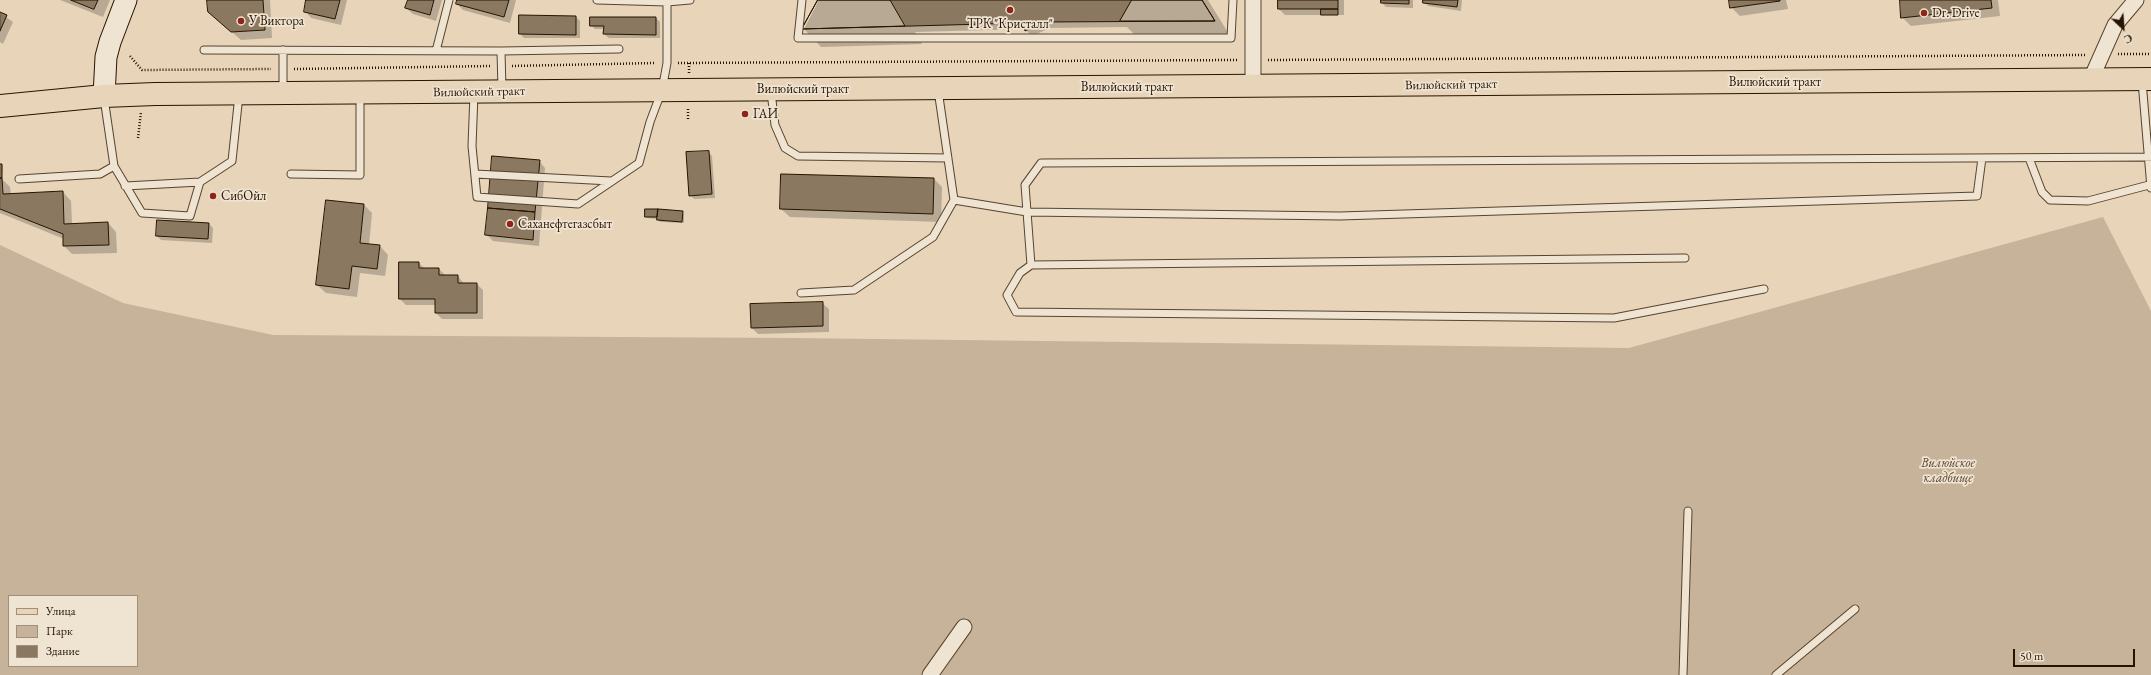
<!DOCTYPE html>
<html>
<head>
<meta charset="utf-8">
<style>
	body { margin:0 }
	#map { position:relative; width:2151px; height:675px; overflow:hidden; background:#e7d4b9; font-family:"EB Garamond",serif }
	canvas { display:block }
	.legend { position:absolute; left:8px; top:595px; width:130px; height:72px; box-sizing:border-box; background:#efe3d2; border:1px solid #9f907e; margin:0; padding:5px 7px; list-style:none; font-size:12px; color:#261400 }
	.legend li { display:flex; align-items:center; gap:8px; height:20px }
	.legend b { width:20px; border:1px solid #9f907e }
	.north { position:absolute; left:2103px; top:8px; width:40px; height:40px; -webkit-text-stroke:3px #efe3d2; paint-order:stroke; rotate:155deg; font-size:11px; font-weight:700; line-height:16px; text-align:center; color:#261400 }
	.north::after { content:''; display:block; margin:auto; width:14px; height:18px; background:#261400; clip-path:polygon(50% 0,100% 100%,50% 72%,0 100%) }
	.scale { position:absolute; left:2013px; top:649px; width:122px; height:18px; box-sizing:border-box; border:2px solid #261400; border-top:0; padding-left:5px; font-size:12px; line-height:14px; white-space:nowrap; color:#261400; -webkit-text-stroke:3px #efe3d2; paint-order:stroke }
</style>
</head>
<body>
<div id="map">
<canvas width="2151" height="675"></canvas>
<ul class="legend">
<li><b style="height:5px;background:#e7d4b9"></b>Улица</li>
<li><b style="height:11px;background:#c6b39a"></b>Парк</li>
<li><b style="height:11px;background:#8a7860"></b>Здание</li>
</ul>
<div class="north">С</div>
<div class="scale">50 m</div>
</div>
<script>
const ctx = document.querySelector('canvas').getContext('2d');
ctx.lineJoin = 'round';
function paint(path, color) { ctx.fillStyle = color; ctx.fill(path, 'evenodd'); }
function stroke(path, color, width, dash) { ctx.strokeStyle = color; ctx.lineWidth = width; ctx.lineCap = dash ? 'butt' : 'round'; ctx.setLineDash(dash || []); ctx.stroke(path); }
function label(font, color, halo, rows, align = 'center') {
  ctx.font = font + ' "EB Garamond",serif'; ctx.lineWidth = 3.5; ctx.setLineDash([]); ctx.textBaseline = 'middle'; ctx.strokeStyle = halo; ctx.fillStyle = color; for (const [text, x, y, turn = 0] of rows) {
    ctx.save(); ctx.translate(x, y); ctx.rotate((+turn || 0) * Math.PI / 180); ctx.textAlign = isNaN(turn) ? turn : align; if (halo) ctx.strokeText(text, 0, 0); ctx.fillText(text, 0, 0); ctx.restore();
  }
}
paint(new Path2D(`
	M2103,217L2151,311V675H0V245L123,303L273,335L792,338L1629,348ZM9,596H137V666H9Z`), '#c6b39a');
paint(new Path2D(`
	M60,0H110L103,17Z
	M208,0H270L272,38L241,40L209,12Z
	M308,0H347L341,25L311,18L305,11Z
	M409,0H442L436,21L413,14L406,8Z
	M458,0H516L510,23L463,10L457,4Z
	M819,0H1208L1232,39H1139L1127,27L1050,28L1032,36L1025,29L915,32L922,44L821,47L804,29Z
	M1279,0H1344V15H1285L1279,9Z
	M1382,0H1413V8L1386,7L1382,3Z
	M1424,0H1462L1461,11L1428,6Z
	M1730,0H1786L1788,9L1740,16L1731,7Z
	M1901,0H1998L2000,16L1911,26L1902,17Z
	M0,13L13,22L3,44L0,42Z
	M576,17L580,21V38H524L520,34Z
	M591,18H656L660,22V38H609L604,34L605,29H595L591,25Z
	M708,152L712,156L715,198L694,199L690,195Z
	M539,161L545,168L539,246L493,241L487,235Z
	M0,165L3,166L2,179L10,187L11,194L63,192L71,201L72,224L108,223L116,232L117,253L72,254L64,246V239L0,213Z
	M934,179L942,187L941,222L790,217L781,209Z
	M327,201L364,205L372,213L369,245L380,246L388,255L385,276L360,273L357,297L326,293L317,285Z
	M646,210L682,212L684,214V223L660,222L658,219L647,218Z
	M209,224L213,228L212,243L161,240L157,236Z
	M400,263H419L425,269H439L445,275L458,276L464,284H477L483,290V319H442L436,313V305H406L400,299Z
	M822,303L829,309V332L758,334L752,328Z`), '#0003');
const building = new Path2D(`
	M71,0H98L94,9Z
	M207,0H263L265,30L231,32L208,12Z
	M306,0H340L335,19L304,12Z
	M408,0H434L430,15L405,8Z
	M457,0H509L504,17L456,4Z
	M818,0H1202L1215,21L1044,22L1025,31L1022,23L802,29Z
	M818,0H890L905,26L802,29Z
	M1132,0H1202L1215,21H1120Z
	M1278,0H1338V9H1278Z
	M1381,0H1409V4L1381,3Z
	M1423,0H1458L1457,7L1423,3Z
	M1729,0H1780V1L1730,8Z
	M1900,0H1991L1992,8L1901,18Z
	M1321,9H1338V15H1321Z
	M0,12L7,15L0,31Z
	M519,15L576,16V35L519,34Z
	M590,17H656V35L603,34L604,26H590Z
	M709,151L712,194L689,196L686,152Z
	M492,156L540,160L535,212L488,208Z
	M0,164H2V178H0Z
	M781,174L934,178L933,214L780,209Z
	M0,178H2L3,194L63,191L64,224L108,222L109,245L63,246V234L0,209Z
	M326,200L364,204L360,243L380,245L377,269L352,266L349,289L316,285Z
	M488,208L535,212L533,240L485,235Z
	M645,209H658L657,217H645Z
	M658,209L683,211L682,222L657,220Z
	M157,220L209,223L208,239L156,236Z
	M399,262H419V268H439V275H458V283H477V313H435V299H399Z
	M823,302V326L751,328L750,304Z`);
paint(building, '#8a7860');
stroke(building, '#261400', 1);
const lane = new Path2D(`
	M597,0L667,2L690,0
	M802,0L798,38H1231L1233,0
	M204,50L501,51L619,49
	M436,51L449,0
	M501,51L502,89
	M2142,81L2151,188
	M283,90V50
	M938,90L954,200L1027,212L1340,216L1977,196L1982,158
	M771,92L775,125L785,148L798,156L948,158
	M474,94L472,146L477,197L578,204L639,163L650,122L662,90L667,63V0
	M104,98L114,166L142,213L190,216L200,182L232,161L239,95
	M2029,158L2042,192L2050,200L2088,201L2149,185
	M291,174L360,175V95
	M475,174L611,181
	M19,179L100,174L114,166
	M125,186L200,182
	M1031,265L1685,258
	M1764,289L1614,318L1016,312L1007,295L1020,273L1031,265L1025,185L1041,163L2151,157
	M801,293L854,290L933,237L954,200
	M1683,675L1688,511
	M1776,675L1855,609`);
const street = new Path2D(`
	M2091,79L2115,25L2136,0
	M1253,87V0
	M930,675L964,627`);
const secondary = new Path2D(`
	M104,96L106,57L110,42L126,0`);
const primary = new Path2D(`
	M0,106L104,96L155,94L2151,79`);
stroke(lane, '#56442e', 9);
stroke(street, '#56442e', 17);
stroke(secondary, '#261400', 23);
stroke(primary, '#261400', 24);
stroke(new Path2D(`
	M2118,54H2151
	M130,56L142,70L271,69
	M1268,60L2085,55
	M678,63L1237,60
	M512,66L655,63
	M294,69L491,66
	M689,73V63
	M688,119V108
	M138,138L141,112`), '#261400', 2.5, [1, 2]);
stroke(lane, '#efe3d2', 7);
stroke(street, '#efe3d2', 15);
stroke(secondary, '#efe3d2', 21);
stroke(primary, '#e7d4b9', 22);
for (const [x, y, r, color] of [
	[1010,10,4,"#8f2418"],
	[1924,13,4,"#8f2418"],
	[241,21,4,"#8f2418"],
	[745,114,4,"#8f2418"],
	[213,196,4,"#8f2418"],
	[510,224,4,"#8f2418"]
]) { const dot = new Path2D(); dot.arc(x, y, r, 0, 2 * Math.PI); ctx.fillStyle = color; ctx.fill(dot); stroke(dot, '#efe3d2', 1.5); }
label('13px', '#261400', '#efe3d2', [
	["Dr. Drive",1932,13],
	["У Виктора",249,21],
	["ТРК \"Кристалл\"",1010,24,"center"],
	["ГАИ",753,114],
	["СибОйл",221,196],
	["Саханефтегазсбыт",518,224]
], 'left');
label('13px', '#261400', '#efe3d2', [
	["Вилюйский тракт",1775,82],
	["Вилюйский тракт",1451,85,-1],
	["Вилюйский тракт",1127,87],
	["Вилюйский тракт",803,89],
	["Вилюйский тракт",479,92,-1]
]);
label('italic 13px', '#56442e', '#efe3d2', [
	["Вилюйское",1948,463],
	["кладбище",1948,478]
]);
</script>
</body>
</html>
